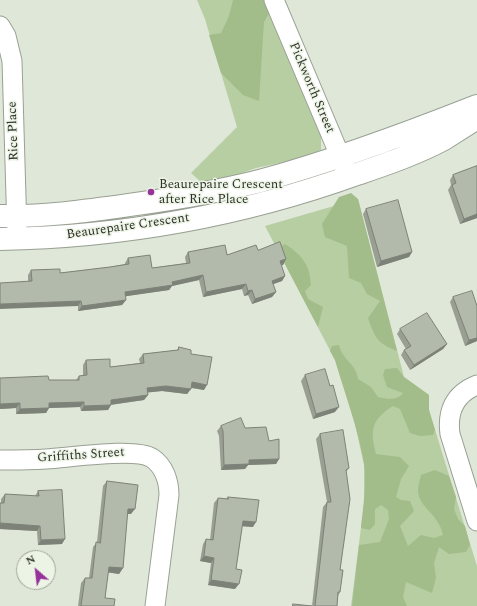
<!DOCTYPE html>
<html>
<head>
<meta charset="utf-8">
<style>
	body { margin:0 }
	#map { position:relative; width:477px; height:606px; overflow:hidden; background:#dfe7d8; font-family:Spectral,serif }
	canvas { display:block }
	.north { position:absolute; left:16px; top:550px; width:40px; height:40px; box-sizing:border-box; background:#ecf4e5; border:1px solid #a0a69b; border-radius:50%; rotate:332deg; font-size:11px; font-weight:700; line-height:16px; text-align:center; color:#2e312b }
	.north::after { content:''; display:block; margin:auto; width:14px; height:18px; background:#963299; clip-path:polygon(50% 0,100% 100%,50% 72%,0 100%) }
</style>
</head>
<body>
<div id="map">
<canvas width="477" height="606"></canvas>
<div class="north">N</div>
</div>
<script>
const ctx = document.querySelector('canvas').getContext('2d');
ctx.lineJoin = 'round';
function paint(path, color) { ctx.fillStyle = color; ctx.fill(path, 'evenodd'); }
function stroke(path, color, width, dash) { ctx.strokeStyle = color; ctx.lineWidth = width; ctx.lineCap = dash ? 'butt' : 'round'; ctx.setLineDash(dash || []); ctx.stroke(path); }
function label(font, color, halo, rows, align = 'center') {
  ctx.font = font + ' Spectral,serif'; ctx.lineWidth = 3; ctx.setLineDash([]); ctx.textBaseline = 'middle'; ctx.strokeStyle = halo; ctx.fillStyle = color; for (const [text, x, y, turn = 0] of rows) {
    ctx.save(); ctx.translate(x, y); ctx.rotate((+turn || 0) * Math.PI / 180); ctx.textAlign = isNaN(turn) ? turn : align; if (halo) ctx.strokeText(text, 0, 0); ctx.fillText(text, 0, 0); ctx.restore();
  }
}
paint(new Path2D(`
	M197,0H267L321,128V150L293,160L256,168L225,179L201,182L191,173L237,127L205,19Z
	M358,199L404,377L429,395V410L477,566V606H351L364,504V465L355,424L335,360L265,226Z`), '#b7cea3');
paint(new Path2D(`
	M233,0H267L271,10L264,22L259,101L243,95L221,73L209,35L221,33L229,16Z
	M351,193L358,199L397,351C377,343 375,338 368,318L380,301L367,294L361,283L349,278L347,246L325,237L322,224L339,197Z
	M285,244C302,255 310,265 311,285L305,291L308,299L323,307L318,327L277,249Z
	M339,345C342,360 356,363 358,379L371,387L378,397C387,399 397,401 403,393L387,387L383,375L385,369L397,368L404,377L429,395V410L435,430L433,435L420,436L410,433L400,409L393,406C371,420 370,430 376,454L400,457L409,466L401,479L396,497L401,500L410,501L414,511L400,526L408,546L421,535L434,538L443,535C439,514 419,508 418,491C418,486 420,480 421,475L435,470L449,476L456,497L454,509L458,519L465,526L470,545L466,552L449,554L439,547L434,563L436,578L432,593L406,582L403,597L407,606H352L359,545L380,542L389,519L388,510L381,505L375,509V524L370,530L361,528C363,507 367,484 364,463C358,428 345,394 335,360L330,351L332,346Z`), '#a2bc8a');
const minor = new Path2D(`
	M274,0L346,170
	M0,26L6,36L12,61L17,231
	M477,385C454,394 447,412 450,434L477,521
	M0,460C15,460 31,460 46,459C68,458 135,447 152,458C164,466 169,481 169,495L155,606`);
const tertiary = new Path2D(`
	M0,216C43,217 87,211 129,205C173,199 217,192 260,181C334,161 406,134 477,106
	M0,239C121,237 243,215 357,174C386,164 416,154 444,139C455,132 466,125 477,118`);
stroke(minor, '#99a193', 21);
stroke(tertiary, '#99a193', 24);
stroke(minor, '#fff', 19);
stroke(tertiary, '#fff', 22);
paint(new Path2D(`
	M477,166V218L460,224L448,190L451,185L450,180L453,175Z
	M366,209L412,252L409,257L377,267L363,214Z
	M258,250L286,259L283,265H281L285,276L282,281L273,284L276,292L272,297L252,304L248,295L244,296L242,289L203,297L199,280L172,286L169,290L125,296L126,300L122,305L78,311V306L28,282V275L31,270L60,273L110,267L125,264V263L128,258L152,268L186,263L185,257L188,252L227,255Z
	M453,297L477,341L465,346L450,302Z
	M400,329L447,344L443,349L410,370L401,355L404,350L406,349L397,334Z
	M179,347L191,354L204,390L191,388V389L187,394L162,391L148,392V395L144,400L111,405L108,410L81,411L80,407L49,408L46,413L16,414V408L0,409L49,380H76L79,376L83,375V365L86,360L110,367L140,363L139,359L143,354L177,350Z
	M305,375L335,412L313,419L301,381Z
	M221,426L245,428L269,441L279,459L276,464L248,465L245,469L221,470L219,436L217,431Z
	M320,434L349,468L346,472L340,570V592L338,596L337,606H312L323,507L327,502L316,439Z
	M107,481L131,514H127L123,568L119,574L108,572L105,598L114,606H78L81,583L85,578H89L93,547L97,542L103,486Z
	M38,491L62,544L38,545L37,531L0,529V503H1V499L5,494L35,496Z
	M228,497L253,527L242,526L236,569L235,589L208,585L211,563L200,561L203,544L206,539L210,540L214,503L218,498L226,499Z`), '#99a093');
paint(new Path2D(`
	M477,214V218L460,224L464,219Z
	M412,252L409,257L377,267L381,261Z
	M286,259L283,265L277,267L280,261Z
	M203,275L199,280L172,286L169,290L121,297L125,292Z
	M285,276L282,281L268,286L272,281Z
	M246,284L242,289L203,297L206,292Z
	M252,290L248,295L244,296L248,291Z
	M276,292L272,297L252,304L255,299Z
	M126,300L122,305L78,311L82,306Z
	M81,301L78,306L0,309V304Z
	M477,338V341L465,346L469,340Z
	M447,344L443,349L410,370L414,365Z
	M192,382L207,385L204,390L188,387Z
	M166,386L191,389L187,394L162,391L144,393L147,388Z
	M148,395L144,400L108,405L111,400Z
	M84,402L80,407L49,408L46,413L16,414L20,409L49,403Z
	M20,403L16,408L0,409V404Z
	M111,405L108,410L81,411L84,406Z
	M339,407L335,412L313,419L316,414Z
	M279,459L276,464L248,465L245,469L221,470L224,465L249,460Z
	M128,509H135L131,514H124Z
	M243,521L256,522L253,527L239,526Z
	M0,523L40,526L37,531L0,529Z
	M65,539L62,544L38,545L41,540Z
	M204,556L214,558L211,563L200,561Z
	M109,567L123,568L119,574L105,572Z
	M211,580L239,584L235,589L208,585Z`), '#7d8278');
const building = new Path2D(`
	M477,166V214L464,219L452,185L456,183L453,175Z
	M398,200L412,252L381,261L366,209Z
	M280,242L286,259L280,261L285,276L272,281L276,292L255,299L252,290L248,291L246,284L206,292L203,275L172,282L173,285L125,292L126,300L82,306L81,301L0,304V283L32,281L31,270L60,269V273L110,267L129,264L128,258L150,255L152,268L190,263L188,252L225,245L227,255L256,245L258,250Z
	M472,291L477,306V338L469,340L453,297Z
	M427,313L447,344L414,365L404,350L411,346L400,329Z
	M179,347L191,350V354L212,357L207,385L192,382L191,389L166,386L147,388L148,395L111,400V405L84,406V402L49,403V408L20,409V403L0,404V378L48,376L49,380H79V376L87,375L86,360L110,359V367L144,363L143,354L178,350Z
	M325,369L330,386L333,385L339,407L316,414L305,375Z
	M241,418L245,428L266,427L269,441L279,439V459L249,460V464L224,465L223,431L221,426Z
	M343,430L349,468L346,470L350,499L340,570H343L340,592H338L337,606H315L327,502H331L320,434Z
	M107,481L138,485L135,509H128L123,568L109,567L105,598L115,599L114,606H81L85,578H92L96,542L100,543Z
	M62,490L65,539L41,540L40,526L0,523V503H4L5,494L39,496L38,491Z
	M228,497L259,500L256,522L243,521L236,569L242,570L239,584L211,580L214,558L204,556L206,539L213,540L218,498L228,499Z
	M293,604L312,606H293Z`);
paint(building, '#b2baab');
stroke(building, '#7d8278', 1);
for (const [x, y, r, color] of [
	[151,192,4,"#963299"]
]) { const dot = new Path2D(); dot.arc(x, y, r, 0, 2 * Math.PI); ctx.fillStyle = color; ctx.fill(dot); stroke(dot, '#ecf4e5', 1.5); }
label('13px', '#2e312b', '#ecf4e5', [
	["Pickworth Street",311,88,67],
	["Rice Place",14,131,-92],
	["Beaurepaire Crescent",128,227,-8],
	["Griffiths Street",81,456,-4]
]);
label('13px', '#2e312b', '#ecf4e5', [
	["Beaurepaire Crescent",159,185],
	["after Rice Place",159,200]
], 'left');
</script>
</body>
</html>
